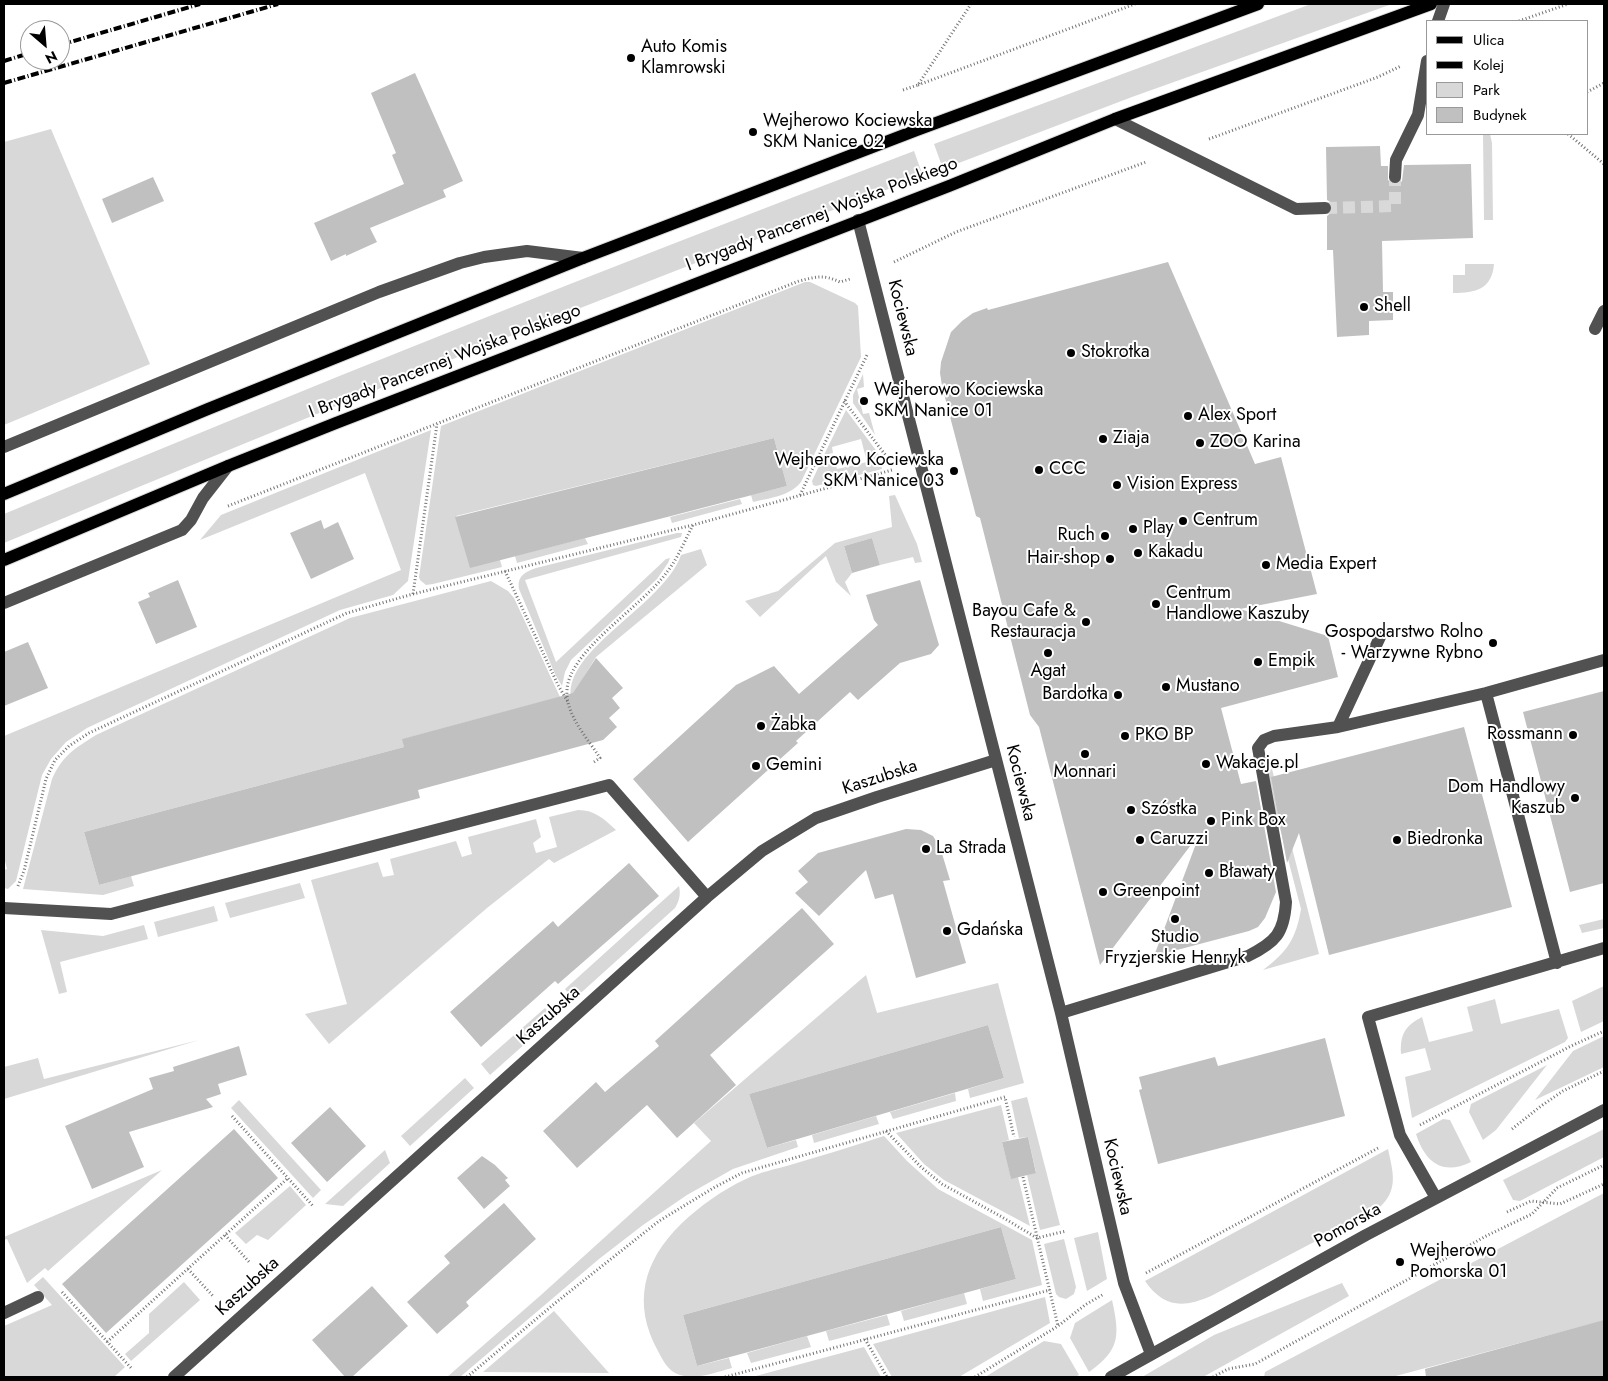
<!DOCTYPE html>
<html>
<head>
<meta charset="utf-8">
<style>
	body { margin:0 }
	#map { position:relative; width:1608px; height:1381px; overflow:hidden; background:#fff; font-family:Jost,sans-serif }
	canvas { display:block }
	.frame { position:absolute; inset:0; border:5px solid #000; pointer-events:none }
	.legend { position:absolute; left:1426px; top:20px; width:162px; height:115px; box-sizing:border-box; background:#fff; border:1px solid #999; margin:0; padding:6px 9px; list-style:none; font-size:15px; color:#000 }
	.legend li { display:flex; align-items:center; gap:10px; height:25px }
	.legend b { width:25px; border:1px solid #999 }
	.north { position:absolute; left:20px; top:20px; width:50px; height:50px; box-sizing:border-box; background:#fff; border:1px solid #999; border-radius:50%; rotate:153deg; font-size:14px; font-weight:700; line-height:20px; text-align:center; color:#000 }
	.north::after { content:''; display:block; margin:auto; width:18px; height:22px; background:#000; clip-path:polygon(50% 0,100% 100%,50% 72%,0 100%) }
</style>
</head>
<body>
<div id="map">
<canvas width="1608" height="1381"></canvas>
<div class="frame"></div>
<ul class="legend">
<li><b style="height:6px;background:#000"></b>Ulica</li>
<li><b style="height:6px;background:#000"></b>Kolej</li>
<li><b style="height:14px;background:#d8d8d8"></b>Park</li>
<li><b style="height:14px;background:#c0c0c0"></b>Budynek</li>
</ul>
<div class="north">N</div>
</div>
<script>
const ctx = document.querySelector('canvas').getContext('2d');
ctx.lineJoin = 'round';
function paint(path, color) { ctx.fillStyle = color; ctx.fill(path, 'evenodd'); }
function stroke(path, color, width, dash) { ctx.strokeStyle = color; ctx.lineWidth = width; ctx.lineCap = dash ? 'butt' : 'round'; ctx.setLineDash(dash || []); ctx.stroke(path); }
function label(font, color, halo, rows, align = 'center') {
  ctx.font = font + ' Jost,sans-serif'; ctx.lineWidth = 4; ctx.setLineDash([]); ctx.textBaseline = 'middle'; ctx.strokeStyle = halo; ctx.fillStyle = color; for (const [text, x, y, turn = 0] of rows) {
    ctx.save(); ctx.translate(x, y); ctx.rotate((+turn || 0) * Math.PI / 180); ctx.textAlign = isNaN(turn) ? turn : align; if (halo) ctx.strokeText(text, 0, 0); ctx.fillText(text, 0, 0); ctx.restore();
  }
}
paint(new Path2D(`
	M1311,4H1392L1132,97L943,169L934,144Z
	M51,129L150,364L4,425V142Z
	M1483,134H1490L1492,143L1493,220H1484Z
	M914,151L923,176C614,292 308,416 4,543V514C305,388 609,267 914,151Z
	M1465,264H1494C1492,289 1476,293 1453,293V275H1465Z
	M805,282H810L855,303L858,306L861,357L801,482C790,496 770,498 753,502L751,495L787,486L774,438L456,516L500,560L502,567L433,584L426,585L420,580L419,577L441,426Z
	M863,374L864,387L857,389L863,414L869,413L875,435L853,403V395Z
	M846,410L878,453L882,469L816,486L813,485L812,481L819,466L835,462L837,469L867,462L861,439L832,447L833,453L824,455Z
	M431,430L408,581L393,595L340,610L87,728L66,742L51,759L42,775L16,881L8,889L4,888V870L7,869L4,857V736L401,570L365,473L200,540L221,515Z
	M895,495L917,544L922,562L915,563L913,557L880,565L872,538L844,546L852,573L845,582L851,596L836,582L826,556L760,617L745,601L778,591L835,543L892,527L889,496Z
	M740,499L742,504L672,523L670,517Z
	M677,533H682L681,537L525,580L556,662L666,559L670,558L668,563L657,579L571,660L565,672L562,686L555,674L519,589C517,576 525,572 536,568Z
	M585,538L588,544L517,563L515,556Z
	M701,549L707,565L596,657L571,698C564,649 664,605 681,555Z
	M491,581L508,591L514,598L560,697L403,739L404,747L84,832L99,885L131,876L134,886L103,895L23,889L52,779C63,755 74,749 96,735L350,618Z
	M1272,769L1319,954L1263,970C1287,952 1296,939 1301,909L1265,771Z
	M578,810C595,810 604,819 616,830L554,863L549,859L487,908L329,1044L305,1014L347,1004L311,880L378,862L383,877L394,875L390,859L456,841L462,857L472,854L468,837L536,819L541,837L533,843L536,853L557,847L549,817Z
	M300,883L305,898L230,918L225,903Z
	M679,886C681,895 679,901 675,908L573,1000L565,989Z
	M214,906L218,921L158,937L154,922Z
	M1604,919V928L1582,933L1579,925Z
	M144,925L148,939L60,962L67,992L59,994L41,930L103,936Z
	M866,975L877,1013L998,983L1024,1083L970,1098L968,1089L1004,1078L988,1025L749,1094L767,1148L796,1140L798,1147L733,1169L687,1195L643,1225L599,1259L460,1377H447L541,1295L711,1141L694,1123Z
	M1604,986V1021L1581,1032L1572,1001Z
	M1495,999L1501,1024L1559,1009L1568,1038L1565,1042L1412,1118L1405,1077L1431,1070L1425,1048L1401,1054C1400,1034 1405,1026 1422,1017L1429,1042L1473,1031L1467,1007Z
	M545,1008L554,1018L490,1075L481,1064Z
	M1604,1036V1067L1535,1100L1573,1051Z
	M199,1040L4,1099V1067L38,1058L44,1079Z
	M1547,1065L1496,1130L1483,1140L1469,1112L1471,1104Z
	M465,1078L474,1088L410,1146L401,1136Z
	M955,1093L956,1101L893,1119L890,1112Z
	M1027,1097L1060,1225L1040,1230L1027,1175L1036,1172L1028,1137L1019,1138L1011,1101Z
	M239,1100L321,1190L313,1198L231,1108Z
	M1001,1105L1009,1140L1002,1142L1011,1178L1018,1177L1030,1226L944,1180L924,1164L896,1133Z
	M876,1116L879,1124L814,1143L812,1135Z
	M1443,1119L1450,1120L1471,1162C1442,1176 1425,1162 1416,1134Z
	M1604,1129V1157L1520,1201L1513,1200L1503,1180Z
	M884,1136L907,1161L938,1189L1032,1240L1042,1285L983,1301L980,1289L1016,1279L1001,1227L683,1315L697,1366L729,1358L732,1368C716,1372 698,1380 680,1375C669,1372 663,1361 658,1351C632,1304 643,1261 681,1224C700,1206 722,1190 746,1179C760,1172 776,1169 790,1165C821,1156 853,1146 884,1136Z
	M1388,1149C1393,1172 1399,1190 1379,1208L1211,1296C1183,1308 1164,1308 1145,1281Z
	M385,1150L390,1163L343,1206L325,1204Z
	M162,1170L48,1271L45,1268L27,1283L7,1239L4,1240V1237Z
	M290,1186L306,1205L268,1240L257,1235L246,1244L235,1233Z
	M1604,1193V1326L1602,1321L1392,1377H1264L1265,1372Z
	M1098,1232L1107,1279L1087,1291L1074,1238Z
	M1064,1239L1076,1287L1074,1294L1066,1299L1059,1297L1056,1294L1044,1244Z
	M43,1277L125,1367L114,1377H4V1326L52,1305L34,1285Z
	M184,1282L200,1300L131,1361L125,1354L149,1333V1314Z
	M1342,1283L1349,1296L1203,1377H1142L1214,1335Z
	M964,1293L967,1304L904,1321L901,1311Z
	M1045,1297L1050,1323L959,1377H892L873,1344Z
	M1112,1300C1120,1336 1120,1350 1089,1372L1070,1338L1075,1323Z
	M554,1311L609,1373L483,1372Z
	M887,1315L890,1325L829,1341L826,1331Z
	M807,1336L811,1347L751,1363L747,1353Z
	M1044,1341L1061,1344L1079,1375L1075,1377H985Z
	M864,1347L881,1377H752Z`), '#d8d8d8');
paint(new Path2D(`
	M415,73L463,181L443,190L446,197L370,228L377,242L346,256V254L331,261L314,223L404,184L392,155L396,153L371,93Z
	M1380,146L1381,166H1388V180L1394,185L1399,184L1402,181L1404,165L1471,164L1473,238L1382,241L1383,292H1393V320L1369,321V335L1337,337L1333,250H1327V216L1332,212L1333,208L1332,203L1327,200L1326,147Z
	M153,177L164,201L112,223L102,199Z
	M1168,262L1255,464L1281,457L1317,594L1240,609L1328,636L1338,677L1221,708L1241,784L1256,781L1276,892L1265,918L1258,927L1249,931L1154,956L1200,833L1100,965L1039,727L1030,715L980,518L976,516L942,386L940,373L941,362L951,332L962,321L973,313L987,308L988,310Z
	M774,438L787,486L470,568L455,517Z
	M321,520L324,529L338,522L354,559L311,579L290,533Z
	M872,538L880,565L852,573L844,546Z
	M178,580L197,627L156,644L138,602L150,597L148,593Z
	M920,580L939,645L931,654L900,663L858,700L850,692L796,741L798,743L688,842L633,779L736,685L774,666L799,694L878,625L874,620L866,595Z
	M28,642L48,688L4,706V652Z
	M596,658L623,688L612,698L620,708L609,718L617,727L603,740L418,790L420,798L99,885L84,832L404,747L402,739L573,693Z
	M1604,691V883L1570,892L1523,712Z
	M1464,727L1512,907L1329,955L1299,833L1287,863L1271,777Z
	M906,829L921,830L933,836L940,847L950,880L943,881L966,963L916,978L893,894L875,899L866,870L819,916L795,893L808,882L798,871L818,853Z
	M629,863L659,896L558,984L555,981L481,1047L450,1012L553,921L558,927Z
	M802,908L834,944L710,1055L736,1085L677,1138L647,1105L577,1168L543,1131L596,1082L605,1092L659,1046L655,1041Z
	M988,1025L1004,1078L767,1148L749,1094Z
	M1325,1038L1345,1116L1158,1164L1139,1090L1142,1089L1139,1077L1215,1057L1218,1066Z
	M239,1046L247,1075L218,1084L221,1094L206,1099L213,1107L129,1132L144,1167L92,1189L65,1126L153,1089L149,1078L174,1071L173,1067Z
	M330,1107L366,1146L327,1182L291,1143Z
	M234,1129L278,1178L106,1333L62,1284Z
	M1028,1137L1036,1173L1011,1179L1002,1142Z
	M482,1156L495,1165L508,1178L505,1180L510,1186L484,1209L457,1178Z
	M504,1203L536,1239L466,1302L469,1306L437,1334L407,1302L450,1263L444,1256Z
	M1001,1227L1016,1279L697,1366L683,1315Z
	M372,1286L408,1326L352,1377H345L312,1340Z
	M1604,1320V1377H1426L1425,1369Z`), '#c0c0c0');
stroke(new Path2D(`
	M1325,208L1395,206V177`), '#d9d9d9', 12, [12, 6]);
const major = new Path2D(`
	M4,494L208,409L583,258L917,130L1258,4
	M4,560L228,466L336,423L949,186L1115,119L1431,4`);
stroke(major, '#dbdbdb', 14);
stroke(new Path2D(`
	M1519,21L1568,4
	M918,85L1135,4
	M903,90L918,85L971,4
	M1587,92L1604,83
	M1568,134L1604,164
	M1209,139L1378,77L1401,66
	M894,262L956,232L1146,162
	M844,401L890,461
	M800,495L867,355
	M228,506L799,281C816,277 823,274 840,282L850,279
	M505,571L558,685L568,702
	M413,594L437,424
	M594,762L600,758C588,739 565,714 567,690C569,650 643,606 667,572C678,558 685,540 693,525L892,470
	M18,886L24,871L46,779L55,760L69,746L89,733L347,613L413,594L693,525
	M232,1116L313,1206
	M1420,1125L1571,1046L1604,1031
	M1512,1129L1541,1106L1563,1091L1604,1071
	M886,1131L921,1167L942,1184L1002,1217L1037,1238L1066,1231
	M1023,1177L1058,1326
	M1507,1212L1531,1201L1560,1204L1604,1184
	M225,1235L250,1263
	M188,1269L213,1296
	M1146,1273L1380,1147
	M62,1292L132,1369
	M865,1339L887,1377
	M107,1342L288,1178
	M467,1377L554,1304L659,1221L715,1187L742,1173L1005,1097L1014,1137
	M725,1377L1050,1290
	M975,1377L1058,1326L1085,1305L1104,1294
	M1213,1377L1228,1369L1255,1364L1488,1235L1532,1214L1557,1188L1604,1165`), '#737373', 3, [1, 2.5]);
stroke(new Path2D(`
	M1438,21L1444,4
	M1115,119L1296,209L1325,208
	M1395,177L1396,160L1418,115L1427,61
	M858,220L1061,1013L1124,1283L1151,1354
	M1595,329L1604,311
	M4,447L379,292L460,263L484,257L527,251L583,258
	M4,603L182,530L191,520L203,498L228,466
	M1486,693L1557,963
	M1338,727L1486,693L1604,660
	M4,908L111,914L609,785L707,897
	M1061,1013L1248,956C1276,942 1284,933 1286,902L1258,748L1264,740L1274,736L1338,727L1380,637
	M1436,1198L1400,1135L1368,1017L1604,948
	M4,1313L38,1297
	M174,1377L707,897L762,851L816,818L877,797L996,760
	M1111,1377L1366,1235L1604,1110`), '#515151', 12);
stroke(major, '#000', 12);
stroke(new Path2D(`
	M60,45L200,4
	M4,61L30,53
	M4,83L278,4`), '#000', 4, [8, 2.5, 1, 2.5]);
for (const [x, y, r, color] of [
	[631,58,5,"#000"],
	[753,132,5,"#000"],
	[1364,307,5,"#000"],
	[1071,353,5,"#000"],
	[864,401,5,"#000"],
	[1188,416,5,"#000"],
	[1103,439,5,"#000"],
	[1200,443,5,"#000"],
	[1039,470,5,"#000"],
	[954,471,5,"#000"],
	[1117,485,5,"#000"],
	[1183,521,5,"#000"],
	[1133,529,5,"#000"],
	[1105,536,5,"#000"],
	[1138,553,5,"#000"],
	[1110,559,5,"#000"],
	[1266,565,5,"#000"],
	[1156,604,5,"#000"],
	[1086,622,5,"#000"],
	[1493,643,5,"#000"],
	[1048,653,5,"#000"],
	[1258,662,5,"#000"],
	[1166,687,5,"#000"],
	[1118,695,5,"#000"],
	[761,726,5,"#000"],
	[1573,735,5,"#000"],
	[1125,736,5,"#000"],
	[1085,754,5,"#000"],
	[1206,764,5,"#000"],
	[756,766,5,"#000"],
	[1575,798,5,"#000"],
	[1131,810,5,"#000"],
	[1211,821,5,"#000"],
	[1140,840,5,"#000"],
	[1397,840,5,"#000"],
	[926,849,5,"#000"],
	[1209,873,5,"#000"],
	[1103,892,5,"#000"],
	[1175,919,5,"#000"],
	[947,931,5,"#000"],
	[1400,1262,5,"#000"]
]) { const dot = new Path2D(); dot.arc(x, y, r, 0, 2 * Math.PI); ctx.fillStyle = color; ctx.fill(dot); stroke(dot, '#fff', 2); }
label('18px', '#000', '#fff', [
	["Auto Komis",641,48],
	["Klamrowski",641,69],
	["Wejherowo Kociewska",763,122],
	["SKM Nanice 02",763,143],
	["Shell",1374,307],
	["Stokrotka",1081,353],
	["Wejherowo Kociewska",874,391],
	["SKM Nanice 01",874,412],
	["Alex Sport",1198,416],
	["Ziaja",1113,439],
	["ZOO Karina",1210,443],
	["Wejherowo Kociewska",944,461,"right"],
	["SKM Nanice 03",944,482,"right"],
	["CCC",1049,470],
	["Vision Express",1127,485],
	["Centrum",1193,521],
	["Play",1143,529],
	["Ruch",1095,536,"right"],
	["Kakadu",1148,553],
	["Hair-shop",1100,559,"right"],
	["Media Expert",1276,565],
	["Centrum",1166,594],
	["Handlowe Kaszuby",1166,615],
	["Bayou Cafe &",1076,612,"right"],
	["Restauracja",1076,633,"right"],
	["Gospodarstwo Rolno",1483,633,"right"],
	["- Warzywne Rybno",1483,654,"right"],
	["Empik",1268,662],
	["Agat",1048,672,"center"],
	["Mustano",1176,687],
	["Bardotka",1108,695,"right"],
	["Żabka",771,726],
	["Rossmann",1563,735,"right"],
	["PKO BP",1135,736],
	["Wakacje.pl",1216,764],
	["Gemini",766,766],
	["Monnari",1085,773,"center"],
	["Dom Handlowy",1565,788,"right"],
	["Kaszub",1565,809,"right"],
	["Szóstka",1141,810],
	["Pink Box",1221,821],
	["Caruzzi",1150,840],
	["Biedronka",1407,840],
	["La Strada",936,849],
	["Bławaty",1219,873],
	["Greenpoint",1113,892],
	["Gdańska",957,931],
	["Studio",1175,938,"center"],
	["Fryzjerskie Henryk",1175,959,"center"],
	["Wejherowo",1410,1252],
	["Pomorska 01",1410,1273]
], 'left');
label('18px', '#000', '#fff', [
	["I Brygady Pancernej Wojska Polskiego",822,215,-21],
	["Kociewska",902,318,76],
	["I Brygady Pancernej Wojska Polskiego",445,362,-21],
	["Kaszubska",880,778,-18],
	["Kociewska",1020,783,76],
	["Kaszubska",549,1016,-42],
	["Kociewska",1117,1177,77],
	["Pomorska",1348,1226,-29],
	["Kaszubska",248,1287,-42]
]);
</script>
</body>
</html>
